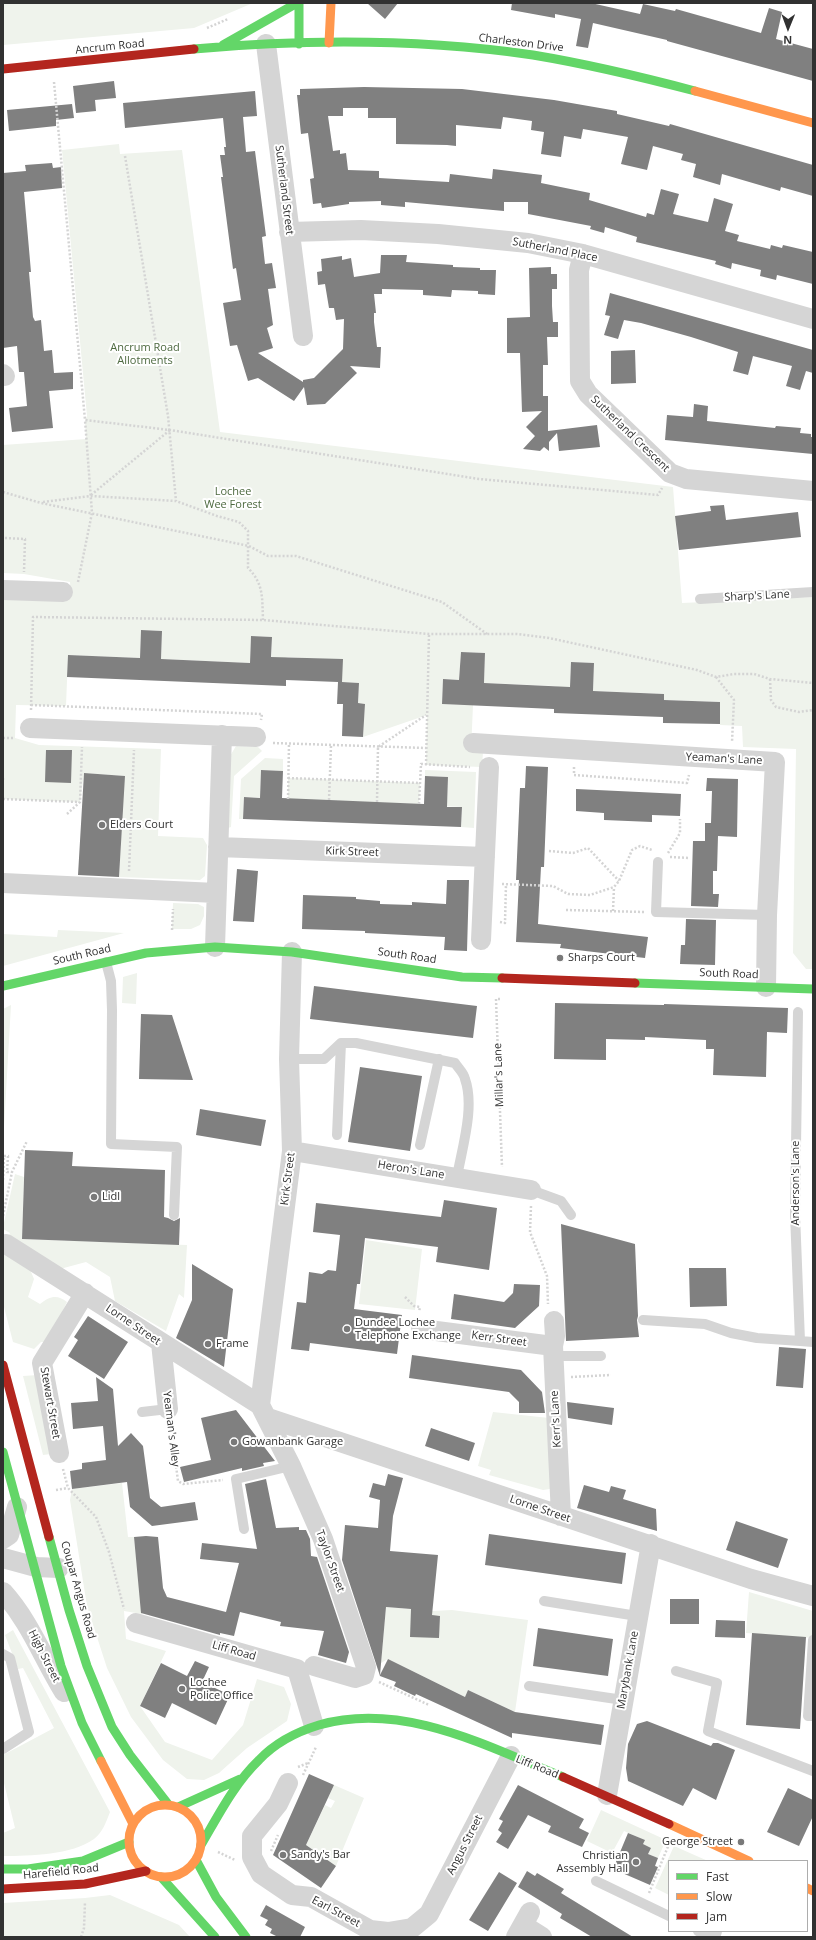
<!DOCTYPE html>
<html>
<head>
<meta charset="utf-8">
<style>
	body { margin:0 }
	#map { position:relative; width:816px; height:1940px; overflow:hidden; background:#fff; font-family:"Open Sans",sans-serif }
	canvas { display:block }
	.frame { position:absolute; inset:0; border:4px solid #313131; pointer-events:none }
	.legend { position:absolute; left:668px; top:1860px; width:140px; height:72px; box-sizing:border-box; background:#fff; border:1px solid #adadad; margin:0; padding:5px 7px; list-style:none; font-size:12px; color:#313131 }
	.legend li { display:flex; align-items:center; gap:8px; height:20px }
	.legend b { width:20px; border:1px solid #adadad }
	.north { position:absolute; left:768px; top:8px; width:40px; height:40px; -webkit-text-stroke:3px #fff; paint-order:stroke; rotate:181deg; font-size:11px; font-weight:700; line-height:16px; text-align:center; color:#313131 }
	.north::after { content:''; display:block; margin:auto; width:14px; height:18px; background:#313131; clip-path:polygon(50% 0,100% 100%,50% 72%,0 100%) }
</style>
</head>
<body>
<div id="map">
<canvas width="816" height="1940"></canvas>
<div class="frame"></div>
<ul class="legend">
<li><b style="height:5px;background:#63d668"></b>Fast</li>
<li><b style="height:5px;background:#ff974d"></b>Slow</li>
<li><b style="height:5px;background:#b3261e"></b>Jam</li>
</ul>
<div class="north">N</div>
</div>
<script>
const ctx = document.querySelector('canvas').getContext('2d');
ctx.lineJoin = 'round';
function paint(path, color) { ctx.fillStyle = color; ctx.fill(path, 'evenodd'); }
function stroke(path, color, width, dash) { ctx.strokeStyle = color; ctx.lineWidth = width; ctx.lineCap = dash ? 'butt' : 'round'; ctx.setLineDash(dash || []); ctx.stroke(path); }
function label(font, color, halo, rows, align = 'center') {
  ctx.font = font + ' "Open Sans",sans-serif'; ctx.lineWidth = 4; ctx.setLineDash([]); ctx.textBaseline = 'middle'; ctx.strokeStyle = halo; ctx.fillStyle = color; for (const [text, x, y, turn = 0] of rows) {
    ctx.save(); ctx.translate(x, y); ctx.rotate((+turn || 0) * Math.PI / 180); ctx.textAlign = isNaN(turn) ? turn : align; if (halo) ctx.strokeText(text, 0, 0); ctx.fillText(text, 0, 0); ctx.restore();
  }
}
paint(new Path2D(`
	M3,3H253L194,28L3,45Z
	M119,144L120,154L182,150L220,432L673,487L682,603L813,597V969H806L793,953L796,749L743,747L742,726L720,725V702L664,700V694L593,691L594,663L571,662L570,691L555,686L484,683L485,653L461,652L459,680L443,679L442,704L473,705L471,751L483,752L482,767L426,765L427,715L363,737L365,704L358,703L359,683L342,682V660L288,657L271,664L272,637L251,636L250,663L161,659L162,631L141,630L140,658L68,655L66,706L16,705L15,738L39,745L161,749L158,836L203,838L207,845L205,876L200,880L119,877L124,776L84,773L80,802L3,799V596H71L70,582L24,574L3,573V445L86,439L85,420L87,416L62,150Z
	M236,746L258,747L262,751L234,776L231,827L228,828L230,756Z
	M265,758L283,759V771L261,770L260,794H265V798L244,797L243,819H239L241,779Z
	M425,770L476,772L474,828L461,827L462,807L441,806L447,802L448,777L425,776Z
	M288,778L420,783L419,804L288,799Z
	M173,903L198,904L204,907V916L200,925L191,929H172Z
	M58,930L124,933L3,966V934L57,937Z
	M137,973L136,1004L122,1003L123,977Z
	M11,1005L3,1145V1151V1009Z
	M15,1174L24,1177L22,1239L187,1245L184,1298L179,1294L166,1331L115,1301L110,1277L86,1262L60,1269L8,1238L10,1233L3,1229V1227Z
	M366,1240L422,1249L415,1310L359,1304Z
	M3,1252L29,1267L34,1279L28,1297L40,1304C50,1296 57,1294 67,1302L47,1342H41L34,1349L13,1342L3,1303Z
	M38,1375L51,1454L43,1455L23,1376Z
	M493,1412L549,1418L550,1489L543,1490L489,1475L491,1470L478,1466Z
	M122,1483L128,1537H134L142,1614L124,1611L126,1639L166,1651L140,1706L165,1742L212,1760L243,1725L257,1679L284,1687L291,1704L287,1721L247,1748L219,1773L204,1780L187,1779L163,1760L131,1717L107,1668L87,1606L70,1500L72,1489Z
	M749,1592L813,1611V1638L746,1633Z
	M386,1607L433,1611L452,1610L528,1620L515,1712L468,1690L465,1697L388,1659L381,1663Z
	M13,1630L110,1812C106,1822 103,1832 94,1839C72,1855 30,1856 3,1856V1833L15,1828L3,1779V1755L54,1728L23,1668L18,1669L5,1635Z
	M334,1785L364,1798L336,1866L306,1845L325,1805L331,1808L335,1801L328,1798Z
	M601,1810L666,1840L658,1858L648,1854L651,1848L643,1844L644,1840L624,1831L612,1853L587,1841Z
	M674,1846L708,1861H669V1895L655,1888Z
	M110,1895L179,1925L190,1937H3V1903L85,1898Z`), '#eff3ec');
paint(new Path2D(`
	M367,3H398L385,19Z
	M512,3H591L640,14L643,4L675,11L676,9L761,33L769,8L782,12L776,39L813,49V81L667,41V40L593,23L588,48L576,46L581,19L555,14V18L511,10Z
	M114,81L116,98L95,100L96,111L76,113L73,86Z
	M364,87L462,89L554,100L617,111V114L669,126L670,124L813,165V196L781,187L780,191L722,174L720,185L693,177L696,164L681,160L683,154L653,146L647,170L621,164L628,137L583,129L581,139L564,136L561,157L541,154L544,132L531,130L532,121L503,117L501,129L456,125V146L447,145L396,144V118H368V108H343V116H328L333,151L340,150V154L346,153L348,170L379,171V178L449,182L450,174L492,179L493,169L542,175L541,183L590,193L589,200L646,217L647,213L654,215L661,189L679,194L673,214L708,222L714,198L733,204L725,231L739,235L737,241L770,249L771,245L782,248L783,245L813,252V284L777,275L776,280L760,276L761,270L732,263L731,269L715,264L716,261L636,242L637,237L605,227L604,233L590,229L591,226L528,214V202H504V211L405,202V207L381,205V201L349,202V204L322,208L321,203L313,204L310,179L314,178L308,133L301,134L297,95H300V89Z
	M255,91L257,116L243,117L246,152L255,151L266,236L262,237L265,264L272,263L276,288L268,289L273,325L267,328L273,348L258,353L303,382V380L314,378L343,349L344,319L336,320L334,308H329L325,284L318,285L317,272L322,271L321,259L342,256V260L351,258L354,277L380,273L381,255H407L406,262L453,265V267L480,268V270H496L495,295L478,294V291L452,290L451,297L423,295V290L382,289V294H374L376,313H374V322L377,347H381L380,368L350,366L357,373L325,404L307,405L304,387L294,401L258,378L248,381L237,345L230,346L223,303L241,300L236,268L233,269L221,177H223L220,155H225L224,147H226L223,118L125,128L123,103Z
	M72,104L74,118L56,120V126L9,131L7,110Z
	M52,163L53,168L61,167L62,188L24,192L31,272H29L33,317L35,321L41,320L44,351L52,350L54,373L73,372V389L49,391L53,428L12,432L9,408L27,406L24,372H19L17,346L3,348V173L26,171L25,165Z
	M551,267V274H557V289H552V306L553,322H558V337H547L548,365H543V396H548V431L597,425L600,447L559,451L557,433L549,442V451L544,447L540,451L523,449L535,436L526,427L542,411L522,412L520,353H507V318L530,317L529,268Z
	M610,293L813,350V373L806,371L800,390L786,386L792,366L753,356L748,375L733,371L738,352L691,337L641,323L624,320L618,339L604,335L610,316L605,315Z
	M635,350L636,383L611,384V351Z
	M694,404L708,406L707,421L775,428L776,426L801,428L800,433L811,434V437H813V454L665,440L667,415L693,417Z
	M724,505L726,520L798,512L801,537L679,550L675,516L711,511L710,506Z
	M141,630L162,631L161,659L250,663L251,636L272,637L271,657L343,659L342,682L359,683L358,703L365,704L363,737L342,736L343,704H337L338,682L286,680V686L67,677L68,655L140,658Z
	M461,652L485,653L484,683L570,687L571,662L594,663L593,691L664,694V700L720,702V724L663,723V717L554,713V709L442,704L443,679L459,680Z
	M46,750H72L71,783L45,782Z
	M526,766L548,767L544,867H541L538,924L648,937L645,958L560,948L561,944L516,942L519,880H516L520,788H525Z
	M261,770L283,771L282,798L424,804L425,776L448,777L447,807H462L461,827L243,819L244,797L260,798Z
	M84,773L125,776L119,877L78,875Z
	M707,778L738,779L737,837L718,836L717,871H713V894H719L718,907L691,906L693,841H705V823H711L712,791H706Z
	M576,789L681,794L680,816L652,815V822L604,820V813L576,811Z
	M237,869L258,871L254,922L233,921Z
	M447,880H469L467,951L444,950L445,937L365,933V931L302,929L303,895L356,897V899L380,901V904L412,905V902L446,904Z
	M686,919L716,920L715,965L680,964L681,945H685Z
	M314,986L477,1006L473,1038L310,1019Z
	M555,1003L664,1005V1004L788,1008L787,1033L767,1032L766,1077L713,1075L714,1049H706V1040L645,1037V1040L606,1039V1060L554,1059Z
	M141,1014L172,1015L193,1080L139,1079Z
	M360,1067L422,1076L410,1151L348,1142Z
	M200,1109L266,1120L261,1146L196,1135Z
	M25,1150L73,1152L72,1166L165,1170L164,1217L168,1218L174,1221L180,1218L179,1245L22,1239Z
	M444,1200L497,1208L489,1270L436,1262L438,1247L365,1238L360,1284H357L354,1309L402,1315L397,1354L310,1343L309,1351L291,1349L297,1302L306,1303L309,1272L322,1274L328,1270L336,1271L340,1235L313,1232L316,1203L441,1217Z
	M561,1224L635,1244L638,1316L637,1320L639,1337L566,1341Z
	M192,1264L233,1289L224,1367L176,1338L192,1300Z
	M689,1268H726L727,1306L690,1307Z
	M514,1284L540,1285L539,1306L515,1328L451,1319L454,1294L504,1302L513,1293Z
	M88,1316L128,1342L104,1379L68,1356L78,1340L74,1337Z
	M779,1347L806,1349L803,1388L776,1386Z
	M412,1355L521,1370L542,1392L545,1413H519V1402L509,1392L409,1378Z
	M96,1377L113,1389L118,1446L131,1433L143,1446L150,1498L161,1507L195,1502L198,1520L152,1526L130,1507L127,1482L72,1489L70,1471L82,1469V1463L106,1460L103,1426L73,1429L71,1403L98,1401Z
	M567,1402L614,1408L612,1425L568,1418Z
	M236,1410L275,1461L263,1463L264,1466L242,1471V1468L184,1482L180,1467L211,1460L201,1418Z
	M431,1428L475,1443L469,1461L425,1446Z
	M388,1474L403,1478L393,1516L390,1551L438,1555L432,1615L440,1616L439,1638L410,1637L411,1609L386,1607L380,1675L388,1659L465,1697L468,1690L515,1712L604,1725L601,1745L512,1733V1738L416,1694L415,1696L394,1686L396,1682L380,1676L342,1560L345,1525L378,1528L380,1500L369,1497L373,1483L385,1486Z
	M266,1479L276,1528L299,1527V1530H306L310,1539L311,1556L317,1557L349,1652L346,1663L318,1655L324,1631L280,1626L281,1622L240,1612L234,1636L220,1633V1635L141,1613L134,1537L146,1536L158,1537L163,1588L167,1597L226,1612L239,1563L200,1559L202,1543L257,1549L245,1484Z
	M584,1485L609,1492L611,1486L626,1490L623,1499L656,1509L657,1531L577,1508Z
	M736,1521L788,1539L778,1568L726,1550Z
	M489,1534L626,1553L622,1584L485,1565Z
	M670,1599H699V1624H670Z
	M716,1620L745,1621V1638L715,1637Z
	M538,1628L613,1639L608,1676L533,1666Z
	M752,1633L806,1637L800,1729L746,1725Z
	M195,1661L209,1667L202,1682L230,1695L216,1725L172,1703L165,1718L140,1706L161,1663L187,1676Z
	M647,1721L711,1746L713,1743H718L735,1750L716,1800L693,1788L683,1806L628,1781L626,1768L628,1744L637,1724Z
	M309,1774L334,1785L306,1845L336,1866L321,1888L273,1855Z
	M518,1785L584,1819L579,1828L589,1833L582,1847L548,1832L551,1826L528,1815L508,1849L496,1842L502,1833L498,1830L503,1821L499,1819Z
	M788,1788L813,1800V1816L799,1846L767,1832Z
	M628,1833L645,1840L643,1844L651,1848L648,1854L658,1858L655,1866L658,1867L650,1885L613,1869Z
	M527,1871L535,1876L537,1873L564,1889L561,1893L633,1937H592L560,1918L562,1914L518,1887Z
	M499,1872L517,1883L488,1931L469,1920Z
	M266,1905L305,1927L300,1937H278L270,1933L272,1929L265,1925L268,1920L260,1916Z`), '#808080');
stroke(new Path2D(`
	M207,28L228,19
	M54,82L85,420L170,430L479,479L658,495L662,488
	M125,156L168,416L176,501
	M3,492L41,503L249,546L268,556H296L442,602L487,634
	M91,495L170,430
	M43,502L91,496L176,501L217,516L239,522L248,531V568C264,584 262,598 263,620
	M5,538L25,539L24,572
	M78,582L92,513L85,420
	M716,677L734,700L732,742
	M770,679L771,700L776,707L799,712L813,710
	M31,705L262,714L261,720
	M31,710L33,617L263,620L429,634H517L549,638L697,670L716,677L734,674H754L770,679L813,683
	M3,738H15
	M273,743L426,748
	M426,765L429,634
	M574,767V775L687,783L689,775
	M288,778L420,783
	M3,780V778
	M3,799L79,802
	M288,799L289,744
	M329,800L331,746
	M377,802L378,747L426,715
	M419,804L421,764L470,767
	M67,814L80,802L82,747
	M549,851L573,853L588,848L619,881
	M668,853L680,833V819
	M670,857L690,858
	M129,871L134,750
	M502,884L553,886L568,894L590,895L614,887L619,881L632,850L640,846L652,850
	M566,910L644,912
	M613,911L614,887
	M500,922L505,923L506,884
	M172,930L173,909
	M500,999H496L502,1167
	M3,1180L4,1156H8L7,1172H11
	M531,1206L530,1232L547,1276L548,1304
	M3,1216L12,1172L27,1141
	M405,1297L414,1306L420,1307L419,1312
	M571,1377L611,1375
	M171,1427L178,1481L183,1484L223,1480
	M63,1469L68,1488L96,1517L109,1552L124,1609
	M56,1490L68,1488
	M379,1682L429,1705
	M298,1767L308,1763
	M303,1775L316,1747
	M271,1851L278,1835
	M218,1852L235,1860
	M649,1893L669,1844
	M81,1937L84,1928L85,1902`), '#d4d4d4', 2.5, [2, 2]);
stroke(new Path2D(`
	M700,599L813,592
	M658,862L656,912L767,915
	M106,962L111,981L112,1010L111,1144L177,1147L174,1215
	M798,1012L795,1214L800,1341L813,1342
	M289,1059H324L341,1043H356L455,1063C458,1068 464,1073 465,1079C475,1107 462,1148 457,1177
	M337,1135L341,1043
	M420,1145L439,1059
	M531,1190L561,1201L571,1215
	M643,1320L705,1324L731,1333L757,1338L800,1341
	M553,1356H601
	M142,1412L168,1409
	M244,1529L236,1479L291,1466
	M544,1601L637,1616
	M813,1640L808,1716H813
	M3,1654L10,1658L29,1732L3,1749
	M676,1671L717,1683L708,1731L813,1771
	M529,1686L623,1700
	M596,1881L669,1916
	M698,1931L709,1937`), '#d5d5d5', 10);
stroke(new Path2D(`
	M266,44L303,336
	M289,232L361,230L438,234L528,243L583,254L813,319
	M583,254L579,270L580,381L588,394L670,473L686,479L813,491
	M3,374L5,376
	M3,590L63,592
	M30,728L256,737
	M473,743L775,762L767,915L766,987
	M218,847L485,857
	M3,883L216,893
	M481,940L489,767
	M215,947L222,735
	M292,1151L531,1190
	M6,1244L260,1405L291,1466L323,1539L366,1667L364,1675L355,1678L314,1666
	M554,1321L555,1336L553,1346L561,1516
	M421,1329L553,1346
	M161,1343L168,1409
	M260,1405L292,1151L289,1059L292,952
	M268,1418L751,1579L813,1596
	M59,1453L42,1363L85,1293
	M3,1539L9,1535L17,1507
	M3,1558L36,1567L59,1568
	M3,1592C30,1622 43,1658 64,1692
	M136,1623L297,1669L314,1726
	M288,1783L278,1804L252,1836V1857L261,1874L292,1895L311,1897L370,1930L388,1932L412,1928L429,1914L511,1756
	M607,1795L651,1544
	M523,1925L542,1937
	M516,1937L530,1912
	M709,1937L712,1931`), '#d5d5d5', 20);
stroke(new Path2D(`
	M299,3V44
	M223,45L297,3
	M194,49C306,39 421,39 533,55C587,64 642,77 695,91
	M635,983L813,989
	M3,986L146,953L215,947L292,952L462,977L502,978
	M3,1452L61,1666L82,1723L101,1761
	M49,1537L69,1610L87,1666L112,1727L130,1755L168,1804
	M178,1807L240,1779
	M201,1845C218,1816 234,1784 259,1760C275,1743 296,1732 319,1725C403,1701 486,1746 563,1777
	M196,1860L216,1897L246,1937
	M3,1869H28L83,1861L129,1842
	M161,1877L215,1937`), '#63d668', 9);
stroke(new Path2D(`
	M329,43L331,3
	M695,91L813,123
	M101,1761L133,1824
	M129 1841a36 36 0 1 1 72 0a36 36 0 1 1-72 0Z
	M669,1824L749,1861
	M807,1888L813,1891`), '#ff974d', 9);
stroke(new Path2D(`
	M3,69L194,49
	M502,978L635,983
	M3,1365L49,1537
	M563,1777L669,1824
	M3,1889L85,1884L146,1871`), '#b3261e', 9);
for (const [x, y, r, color] of [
	[102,825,4,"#797979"],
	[560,958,4,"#797979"],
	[94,1197,4,"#797979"],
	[347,1329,4,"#797979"],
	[208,1344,4,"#797979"],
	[234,1442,4,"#797979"],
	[182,1689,4,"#797979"],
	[741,1842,4,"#797979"],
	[283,1855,4,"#797979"],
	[636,1862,4,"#797979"]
]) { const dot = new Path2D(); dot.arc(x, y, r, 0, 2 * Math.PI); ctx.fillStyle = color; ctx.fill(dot); stroke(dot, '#fff', 1.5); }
label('11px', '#313131', '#fff', [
	["Charleston Drive",521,43,7],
	["Ancrum Road",110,47,-6],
	["Sutherland Street",284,190,83],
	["Sutherland Place",555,250,11],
	["Sutherland Crescent",630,434,44],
	["Sharp's Lane",757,596,-3],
	["Yeaman's Lane",724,759,3],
	["Kirk Street",352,852,2],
	["South Road",82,955,-13],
	["South Road",407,956,8],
	["South Road",729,974,2],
	["Millar's Lane",499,1075,-92],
	["Heron's Lane",411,1170,9],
	["Kirk Street",288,1179,-83],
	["Anderson's Lane",796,1183,-90],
	["Lorne Street",133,1325,34],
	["Kerr Street",499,1339,8],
	["Stewart Street",50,1403,80],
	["Kerr's Lane",556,1419,-93],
	["Yeaman's Alley",171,1429,83],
	["Lorne Street",540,1509,19],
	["Taylor Street",330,1561,70],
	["Coupar Angus Road",78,1590,74],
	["Liff Road",234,1651,16],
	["High Street",44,1656,63],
	["Marybank Lane",628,1670,-80],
	["Liff Road",537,1767,22],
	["Angus Street",465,1845,-63],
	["Harefield Road",61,1872,-6],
	["Earl Street",336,1912,28]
]);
label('11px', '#4e6a40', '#fff', [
	["Ancrum Road",145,348],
	["Allotments",145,361],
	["Lochee",233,492],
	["Wee Forest",233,505]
]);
label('11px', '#313131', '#fff', [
	["Elders Court",110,825],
	["Sharps Court",568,958],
	["Lidl",102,1197],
	["Dundee Lochee",355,1323],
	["Telephone Exchange",355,1336],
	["Frame",216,1344],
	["Gowanbank Garage",242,1442],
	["Lochee",190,1683],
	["Police Office",190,1696],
	["George Street",733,1842,"right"],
	["Sandy's Bar",291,1855],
	["Christian",628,1856,"right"],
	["Assembly Hall",628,1869,"right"]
], 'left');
</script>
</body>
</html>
